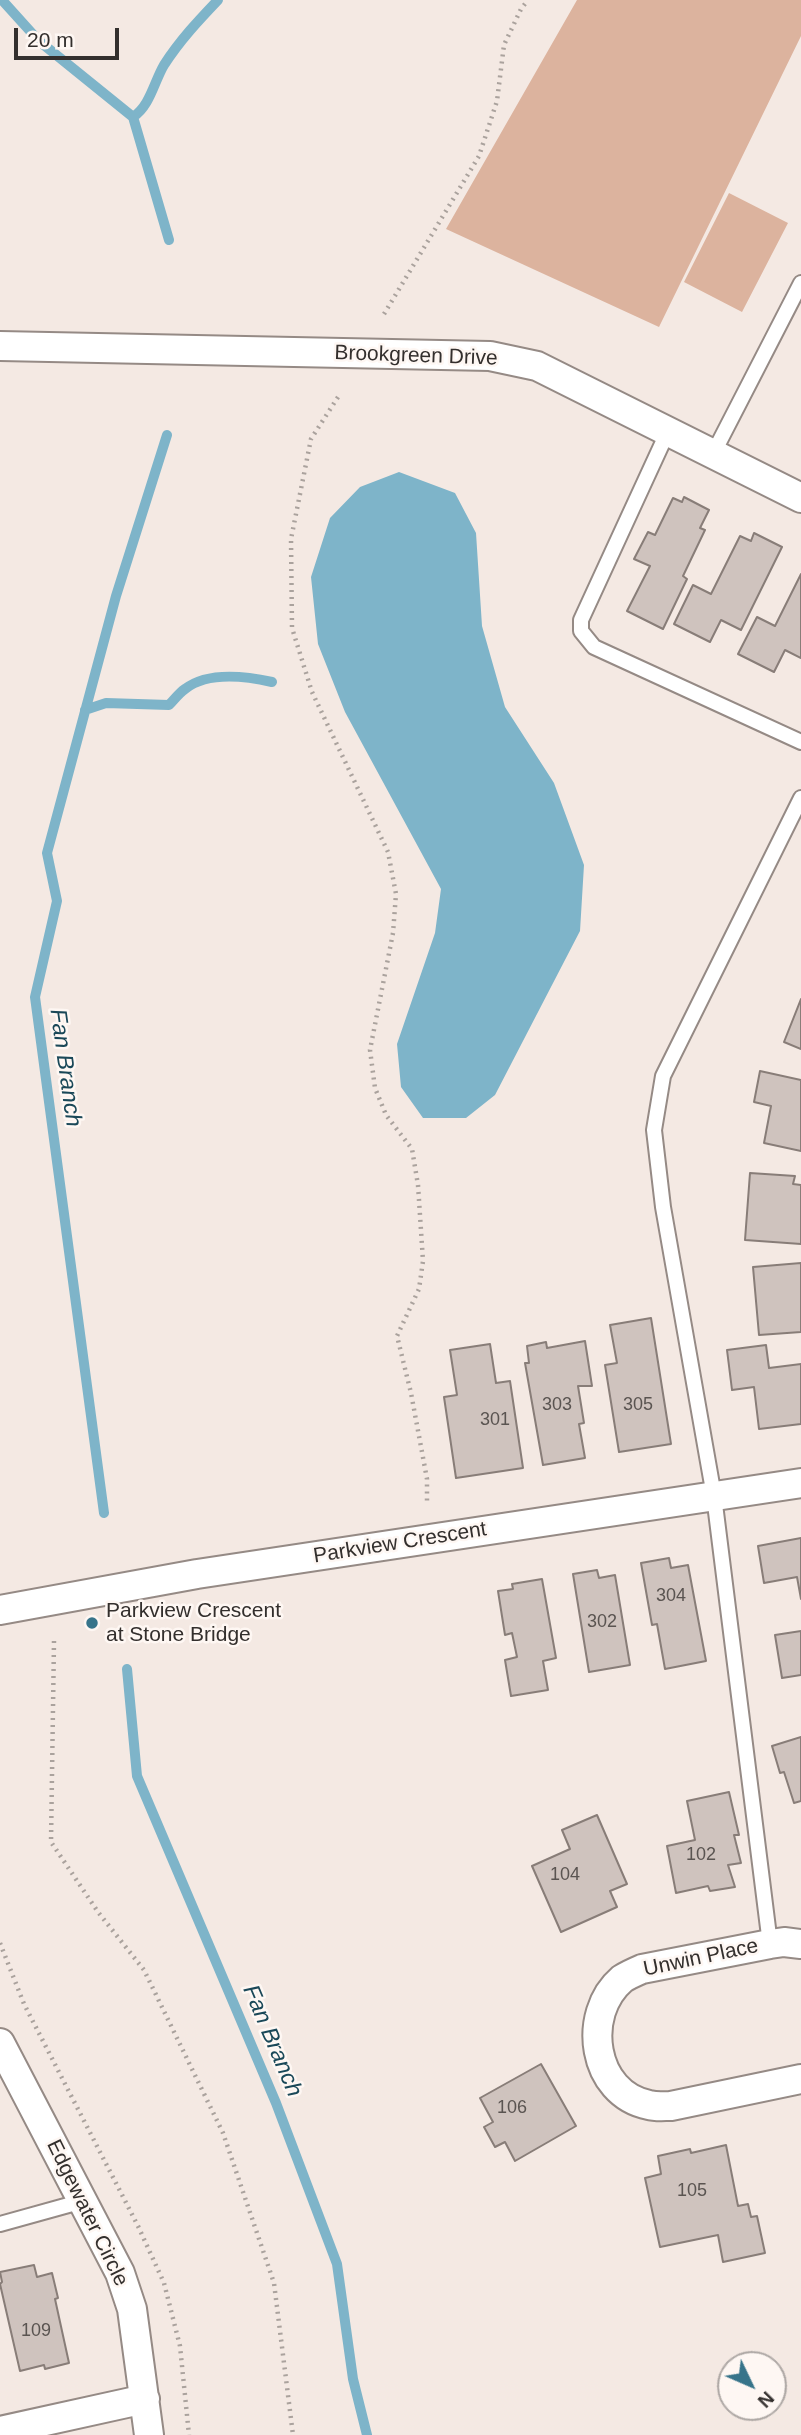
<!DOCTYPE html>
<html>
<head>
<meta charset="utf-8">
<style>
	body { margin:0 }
	#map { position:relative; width:801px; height:2435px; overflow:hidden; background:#f4e9e3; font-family:Helvetica,sans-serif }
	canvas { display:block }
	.north { position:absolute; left:717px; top:2351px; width:70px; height:70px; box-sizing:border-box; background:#fef7f3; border:2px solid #ada7a4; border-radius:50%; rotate:134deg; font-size:19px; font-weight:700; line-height:28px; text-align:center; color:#332f2d }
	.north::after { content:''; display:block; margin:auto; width:24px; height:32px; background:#37748a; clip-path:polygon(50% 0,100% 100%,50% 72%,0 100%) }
	.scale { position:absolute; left:14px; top:28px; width:105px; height:32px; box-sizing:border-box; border:4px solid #332f2d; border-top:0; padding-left:9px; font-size:21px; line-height:24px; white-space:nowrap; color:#332f2d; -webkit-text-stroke:5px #fef7f3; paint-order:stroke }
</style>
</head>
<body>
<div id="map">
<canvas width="801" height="2435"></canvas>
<div class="north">N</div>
<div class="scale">20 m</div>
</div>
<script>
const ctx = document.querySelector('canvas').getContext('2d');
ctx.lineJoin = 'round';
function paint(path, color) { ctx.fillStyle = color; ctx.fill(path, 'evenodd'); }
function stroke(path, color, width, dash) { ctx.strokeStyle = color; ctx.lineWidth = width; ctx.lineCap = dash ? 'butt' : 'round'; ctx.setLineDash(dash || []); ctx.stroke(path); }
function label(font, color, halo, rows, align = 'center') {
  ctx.font = font + ' Helvetica,sans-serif'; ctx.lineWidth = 5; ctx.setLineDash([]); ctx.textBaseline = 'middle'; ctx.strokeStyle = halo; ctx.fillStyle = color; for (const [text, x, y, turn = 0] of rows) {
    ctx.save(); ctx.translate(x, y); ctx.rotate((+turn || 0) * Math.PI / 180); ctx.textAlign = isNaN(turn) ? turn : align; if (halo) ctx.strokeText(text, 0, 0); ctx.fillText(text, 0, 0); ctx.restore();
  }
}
paint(new Path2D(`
	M577,0H801V36L659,327L446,229Z
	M729,193L788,223L742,312L684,282Z`), '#dcb39e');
paint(new Path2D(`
	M399,472L455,493L476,533L482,626L505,707L554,783L584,865L580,931L495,1095L466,1118H423L401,1087L397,1044L435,933L441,889L345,712L318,644L311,577L330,518L360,487Z`), '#7eb4c9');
stroke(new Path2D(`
	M2,0L39,41L133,117L169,240
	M133,117C150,106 154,82 164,65C180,40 199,20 218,0
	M85,710L106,703L169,705C174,700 179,693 185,689C208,671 245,676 272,682
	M104,1513L35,997L57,901L47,853L116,596L167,435
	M127,1669L137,1776L276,2103L337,2264L353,2379L367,2435`), '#7eb4c9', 10);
const building = new Path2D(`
	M684,497L709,510L700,528L705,530L683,576L687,579L663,629L627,611L650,566L634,559L648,532L655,535L673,498L682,502Z
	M754,533L782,547L741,630L721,620L710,642L674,624L693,585L711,594L740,536L751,541Z
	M801,574V658L785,650L774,672L738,654L757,617L775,626Z
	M801,999V1049L784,1042Z
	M760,1071L801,1080V1151L764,1143L771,1106L754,1102Z
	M750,1173L795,1176L793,1184L801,1185V1244L745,1240Z
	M801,1263V1332L759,1335L753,1267Z
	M651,1318L671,1444L619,1452L605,1365L617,1363L610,1325Z
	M585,1341L592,1386H578L584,1423L579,1424L585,1458L543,1465L525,1363H529L527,1346L546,1342L547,1348Z
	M490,1344L496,1383L510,1381L523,1468L456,1478L444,1397L457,1395L450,1350Z
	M766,1345L769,1368L801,1364V1424L759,1429L754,1387L732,1390L727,1350Z
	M801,1538V1599L797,1577L764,1583L758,1546Z
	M669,1558L671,1568L688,1565L706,1661L665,1669L657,1624L652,1625L641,1563Z
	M597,1570L599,1578L615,1575L630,1665L589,1672L573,1574Z
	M542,1579L556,1658L543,1661L548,1690L511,1696L505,1660L517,1657L512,1633L505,1635L498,1591L513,1589L512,1584Z
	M801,1631V1675L782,1678L775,1635Z
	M801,1737V1801L794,1803L784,1772L780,1773L772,1746Z
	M729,1792L739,1835H734L741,1863L728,1865L735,1887L710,1891L708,1886L676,1893L667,1846L695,1840L687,1801Z
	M597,1815L627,1884L610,1891L617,1907L561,1932L532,1866L570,1849L562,1830Z
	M541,2064L576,2126L515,2161L505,2142L495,2147L484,2127L493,2122L480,2098Z
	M726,2145L738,2206L748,2204L751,2217L757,2216L765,2253L723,2262L718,2235L660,2247L645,2178L661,2174L658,2156L690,2149L691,2153Z
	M34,2265L37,2277L52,2273L58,2298L55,2299L69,2363L45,2369L44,2365L20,2371L0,2284L2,2282L0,2272Z`);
paint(building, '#cfc3be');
stroke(building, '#887d78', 2);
const lane = new Path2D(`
	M668,431L581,620V631L594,647L801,742
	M713,454L801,283
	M770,1944L714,1496L663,1207L654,1130L663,1076L801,798
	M0,2224L83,2201`);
const street = new Path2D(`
	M0,346L490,356L537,366L801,498
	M0,1610L197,1574L801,1483
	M801,1944L784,1942L770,1944L642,1969C635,1972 628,1975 622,1979C581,2014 592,2094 649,2105C656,2107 664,2106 671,2106L801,2079
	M0,2043L120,2273L132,2309L149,2435
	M0,2431L145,2399`);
stroke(lane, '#958a85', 18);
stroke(street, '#958a85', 32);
stroke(new Path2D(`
	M384,314L479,156L497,101L504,45L521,9L528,0
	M338,397L311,439L291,539L292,628L312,692L388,852L396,894L393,933L370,1050L375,1088L386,1115L412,1149L418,1185L423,1261L419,1289L397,1336L411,1393L427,1479V1505
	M54,1641L51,1842L98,1912L144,1970L223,2133L274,2283L293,2435
	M0,1943L24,2004L138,2226L164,2283L180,2346L189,2435`), '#aaa29d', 4.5, [2, 5]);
stroke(lane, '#fff', 14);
stroke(street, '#fff', 28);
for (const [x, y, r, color] of [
	[92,1623,7,"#37748a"]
]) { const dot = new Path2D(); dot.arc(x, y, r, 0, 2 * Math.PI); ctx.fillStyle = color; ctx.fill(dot); stroke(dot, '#fef7f3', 2.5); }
label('18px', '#5a5451', null, [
	["303",557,1405],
	["305",638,1405],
	["301",495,1420],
	["304",671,1596],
	["302",602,1622],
	["102",701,1855],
	["104",565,1875],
	["106",512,2108],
	["105",692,2191],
	["109",36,2331]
]);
label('21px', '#332f2d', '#fef7f3', [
	["Brookgreen Drive",416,356,2],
	["Parkview Crescent",400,1543,-9],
	["Unwin Place",701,1958,-12],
	["Edgewater Circle",87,2213,64]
]);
label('21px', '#332f2d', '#fef7f3', [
	["Parkview Crescent",106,1611],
	["at Stone Bridge",106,1635]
], 'left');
label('italic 23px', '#1a4858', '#fef7f3', [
	["Fan Branch",65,1068,82],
	["Fan Branch",272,2041,67]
]);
</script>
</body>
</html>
